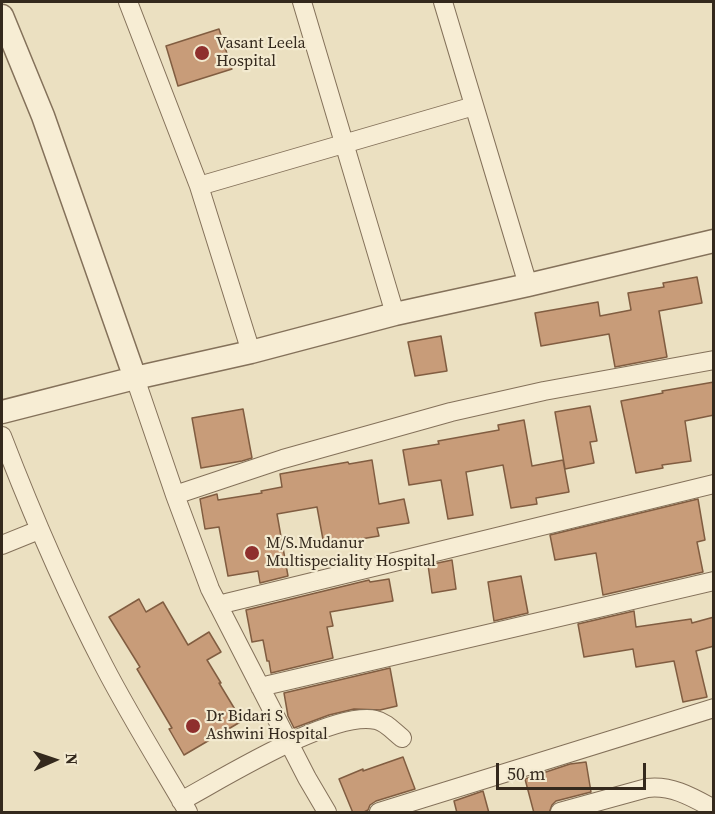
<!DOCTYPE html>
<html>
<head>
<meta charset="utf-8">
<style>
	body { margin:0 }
	#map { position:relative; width:715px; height:814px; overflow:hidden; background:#ebe0c1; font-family:"Source Serif 4",serif }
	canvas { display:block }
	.frame { position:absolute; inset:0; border:3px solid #34291d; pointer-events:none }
	.north { position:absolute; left:24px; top:730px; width:60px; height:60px; -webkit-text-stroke:4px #f3ead0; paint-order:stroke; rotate:87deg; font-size:16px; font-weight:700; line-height:24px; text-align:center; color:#34291d }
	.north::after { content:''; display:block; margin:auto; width:21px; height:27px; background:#34291d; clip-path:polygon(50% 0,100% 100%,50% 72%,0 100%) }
	.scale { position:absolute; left:496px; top:763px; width:150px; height:27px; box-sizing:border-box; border:3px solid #34291d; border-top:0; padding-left:8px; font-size:18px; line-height:21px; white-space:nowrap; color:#34291d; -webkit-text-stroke:4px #f3ead0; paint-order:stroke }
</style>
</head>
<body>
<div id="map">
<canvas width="715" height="814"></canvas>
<div class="frame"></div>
<div class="north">N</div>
<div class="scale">50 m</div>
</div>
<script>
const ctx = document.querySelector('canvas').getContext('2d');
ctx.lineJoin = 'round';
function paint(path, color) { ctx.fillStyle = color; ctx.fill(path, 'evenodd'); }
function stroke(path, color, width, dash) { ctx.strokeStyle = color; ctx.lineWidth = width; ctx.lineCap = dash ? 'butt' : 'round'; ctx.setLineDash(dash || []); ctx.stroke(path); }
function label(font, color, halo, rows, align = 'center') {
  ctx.font = font + ' "Source Serif 4",serif'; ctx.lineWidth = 4.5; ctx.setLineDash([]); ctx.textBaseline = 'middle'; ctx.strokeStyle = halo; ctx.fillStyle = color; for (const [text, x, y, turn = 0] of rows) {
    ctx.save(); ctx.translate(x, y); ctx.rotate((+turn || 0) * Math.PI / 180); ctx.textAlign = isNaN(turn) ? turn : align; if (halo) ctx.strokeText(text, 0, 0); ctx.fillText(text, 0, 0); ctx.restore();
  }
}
const building = new Path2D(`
	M219,29L232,69L178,86L166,46Z
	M697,277L702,303L659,311L667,357L615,367L609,334L541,346L535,313L598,302L600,316L631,310L628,293L664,287L663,283Z
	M441,336L447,371L415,376L408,342Z
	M714,382V415L685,421L691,461L662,465L663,468L636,473L621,401L663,393L662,391Z
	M590,406L597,441L590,442L594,463L565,469L555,412Z
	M243,409L252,458L242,461L201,468L192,418Z
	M524,420L532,466L563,460L569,492L536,498L537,504L511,508L503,465L466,472L473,515L448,519L441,480L409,485L403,450L439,444L438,441L499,430L498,425Z
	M372,460L379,504L404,499L409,523L377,528L379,536L324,545L317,507L277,514L288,576L260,583L258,571L228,576L219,527L205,529L200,499L217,494L218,500L262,493L261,491L282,487L280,474L348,462L349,464Z
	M698,499L705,540L697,542L703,572L603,595L596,553L555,560L550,535Z
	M452,560L456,589L432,593L428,565Z
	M521,576L528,613L494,621L488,582Z
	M389,579L393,601L330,612L333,626L327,627L333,658L271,673L269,661H267L263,640L252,642L246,610L369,580L370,582Z
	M139,599L146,612L163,602L188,645L209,632L221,652L207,660L221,683H219L242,721L184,755L169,729L172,728L137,669L140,667L109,617Z
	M634,611L636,627L691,619L692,623L714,617V646L696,651L707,697L683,702L674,661L636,667L633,649L584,657L578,624Z
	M390,668L397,706L380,710L354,709L329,715L294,728L288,716L284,693Z
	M403,757L415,789L376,801L370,805L368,810L362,813H353L339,779L363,769V771Z
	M586,762L591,792L556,801L552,805L549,813H534L525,779L570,764Z
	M483,791L489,813H457L454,801Z`);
paint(building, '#c89c79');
stroke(building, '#815d41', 1.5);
const minor = new Path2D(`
	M128,2L199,186L251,352
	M302,2L395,314
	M443,2L528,285
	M199,186L474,106
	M135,378L175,495L210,589L307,778L327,812
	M2,436C32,514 65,591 104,666C130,716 160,764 188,812
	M175,495L283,459L451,412L544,391L714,360
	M2,545L39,530
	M218,605L714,484
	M260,687L714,581
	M181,801C222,779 332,710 376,720C386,722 394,732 402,738
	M379,812L714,708
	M560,812L647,788C672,785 692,797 714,809`);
const tertiary = new Path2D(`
	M2,16L43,116L135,378
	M2,412L135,378L251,352L395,314L528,285L714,241`);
stroke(minor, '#84715a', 20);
stroke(tertiary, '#84715a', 25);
stroke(minor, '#f7edd4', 18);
stroke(tertiary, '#f7edd4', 22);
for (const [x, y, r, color] of [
	[202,53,8,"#8f2f2d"],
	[252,553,8,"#8f2f2d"],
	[193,726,8,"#8f2f2d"]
]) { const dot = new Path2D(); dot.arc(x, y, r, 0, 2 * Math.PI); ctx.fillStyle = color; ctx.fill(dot); stroke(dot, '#f3ead0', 2); }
label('16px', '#34291d', '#f3ead0', [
	["Vasant Leela",216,44],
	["Hospital",216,62],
	["M/S.Mudanur",266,544],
	["Multispeciality Hospital",266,562],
	["Dr Bidari S",206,717],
	["Ashwini Hospital",206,735]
], 'left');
</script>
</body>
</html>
